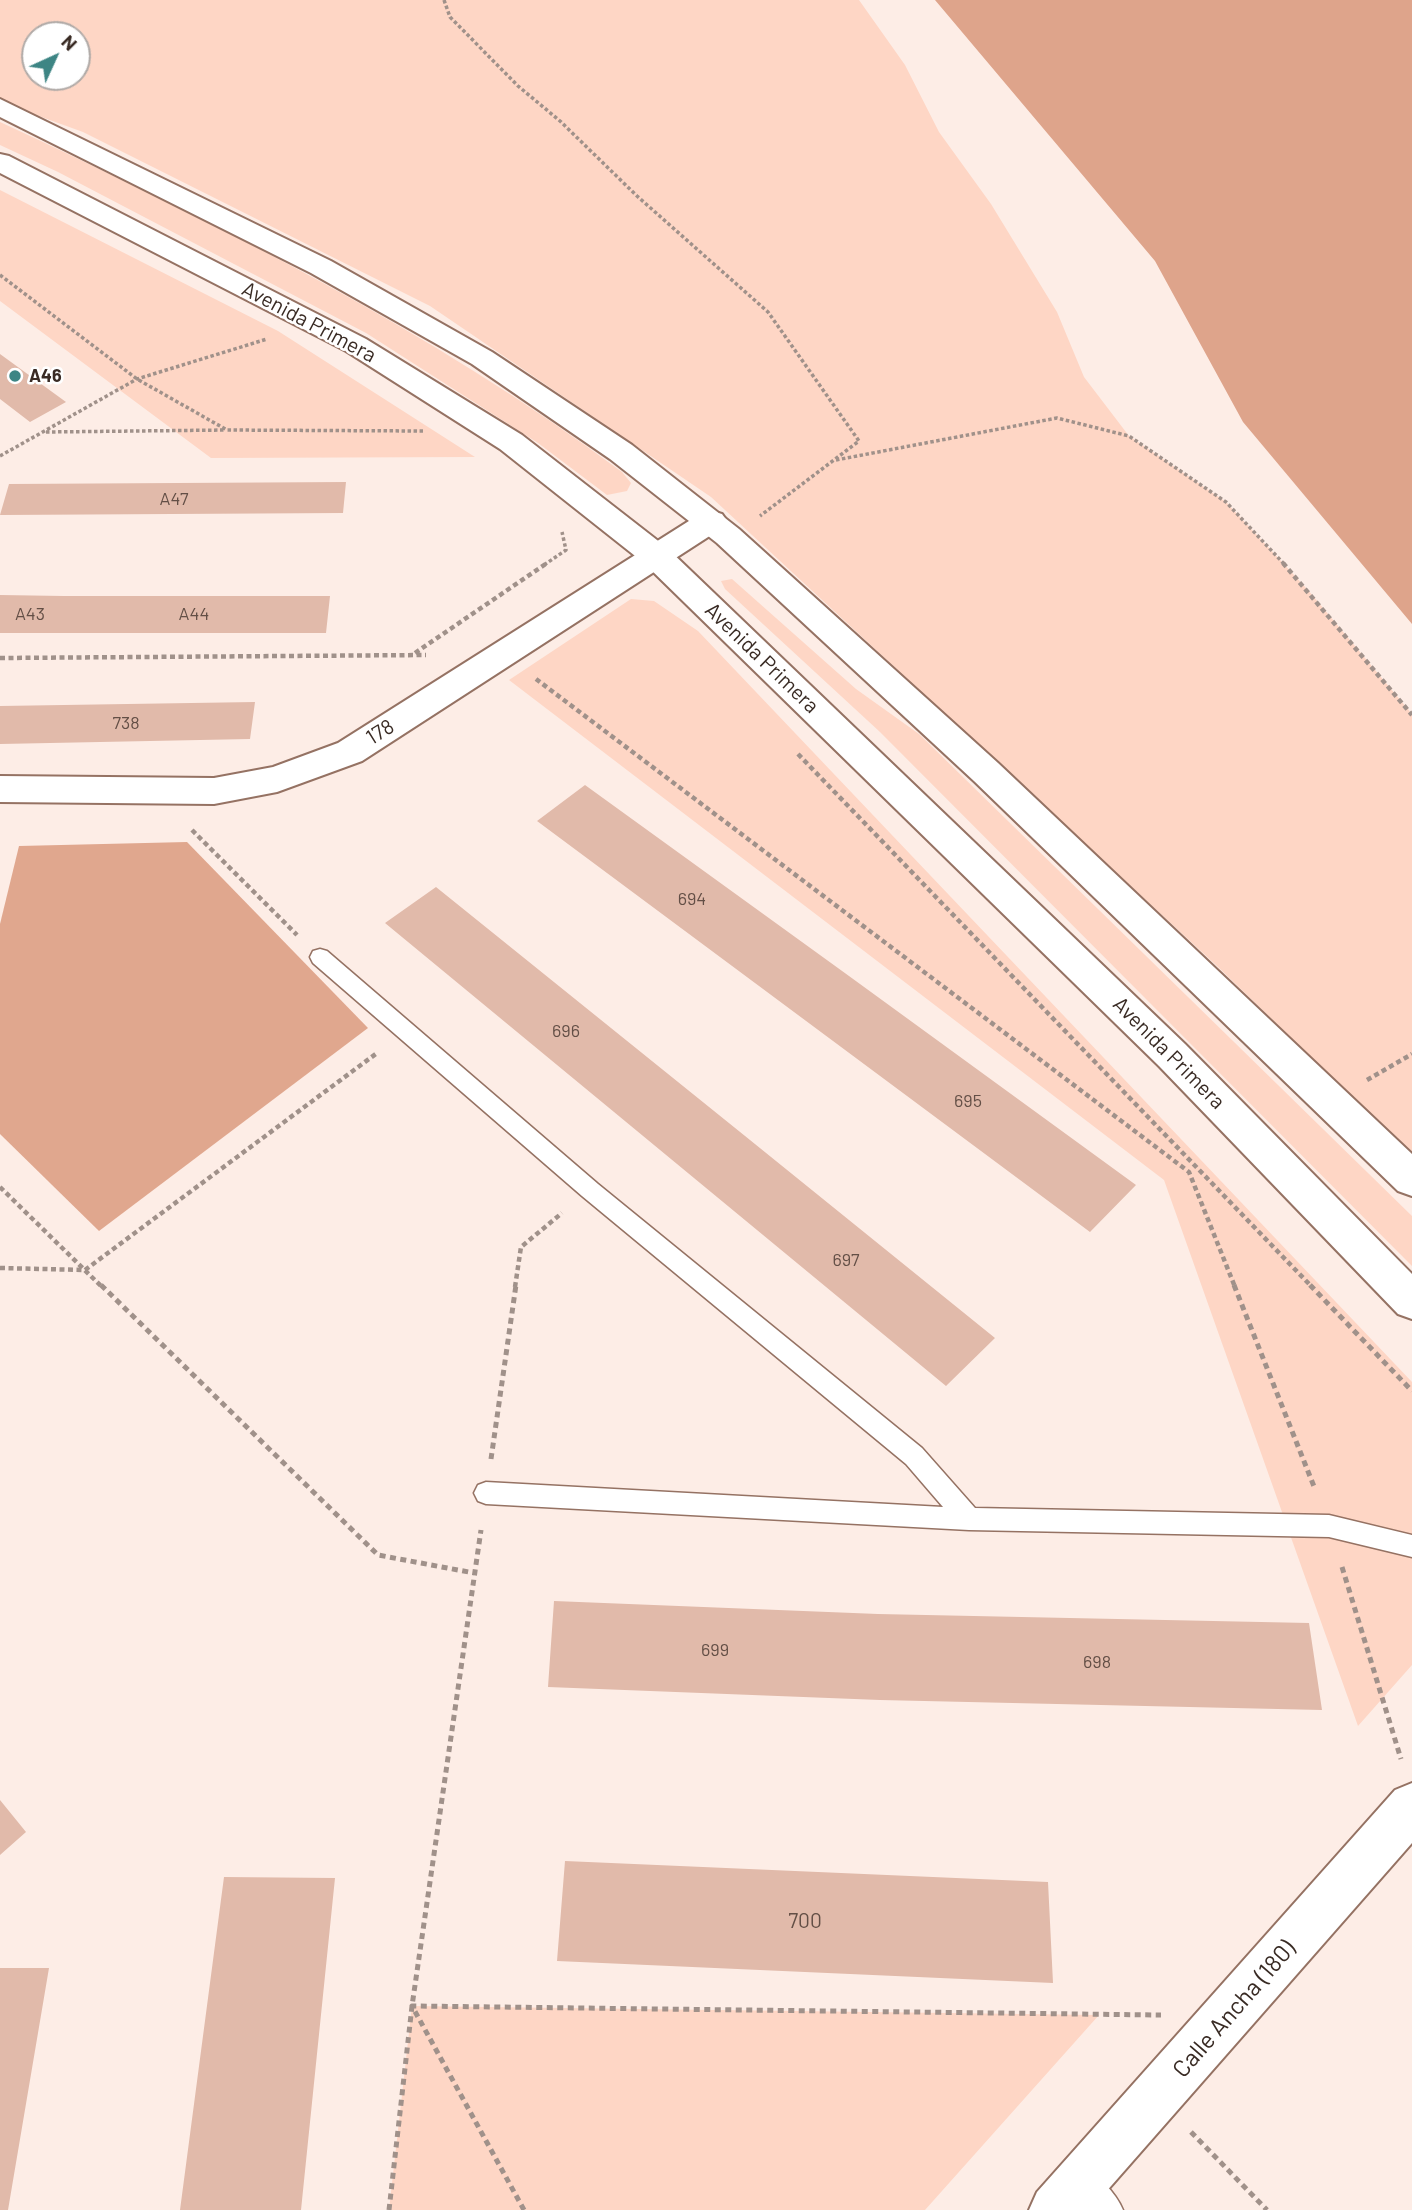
<!DOCTYPE html>
<html>
<head>
<meta charset="utf-8">
<style>
	body { margin:0 }
	#map { position:relative; width:1412px; height:2210px; overflow:hidden; background:#fdede6; font-family:Barlow,sans-serif }
	canvas { display:block }
	.north { position:absolute; left:21px; top:21px; width:70px; height:70px; box-sizing:border-box; background:#fff; border:2px solid #b0aaa7; border-radius:50%; rotate:45deg; font-size:19px; font-weight:700; line-height:28px; text-align:center; color:#392b24 }
	.north::after { content:''; display:block; margin:auto; width:24px; height:32px; background:#3d8584; clip-path:polygon(50% 0,100% 100%,50% 72%,0 100%) }
</style>
</head>
<body>
<div id="map">
<canvas width="1412" height="2210"></canvas>
<div class="north">N</div>
</div>
<script>
const ctx = document.querySelector('canvas').getContext('2d');
ctx.lineJoin = 'round';
function paint(path, color) { ctx.fillStyle = color; ctx.fill(path, 'evenodd'); }
function stroke(path, color, width, dash) { ctx.strokeStyle = color; ctx.lineWidth = width; ctx.lineCap = dash ? 'butt' : 'round'; ctx.setLineDash(dash || []); ctx.stroke(path); }
function label(font, color, halo, rows, align = 'center') {
  ctx.font = font + ' Barlow,sans-serif'; ctx.lineWidth = 5; ctx.setLineDash([]); ctx.textBaseline = 'middle'; ctx.strokeStyle = halo; ctx.fillStyle = color; for (const [text, x, y, turn = 0] of rows) {
    ctx.save(); ctx.translate(x, y); ctx.rotate((+turn || 0) * Math.PI / 180); ctx.textAlign = isNaN(turn) ? turn : align; if (halo) ctx.strokeText(text, 0, 0); ctx.fillText(text, 0, 0); ctx.restore();
  }
}
paint(new Path2D(`
	M0,0H859L905,65L939,132L991,204L1057,312L1084,377L1129,436L1226,502L1308,590L1412,714V1155L1217,966L711,497L430,306L83,132L0,102ZM35,35H77V77H35Z
	M0,122C215,222 431,330 622,472L631,483L627,491L607,495L538,443L366,333L58,172L0,145Z
	M0,190L278,331L475,457L211,458L0,301Z
	M732,579L856,689L919,734L1412,1216V1266L880,732L725,589L721,581Z
	M631,599L654,601L698,631L1412,1382V1665L1358,1726L1164,1180L509,680Z
	M412,2006L1099,2015L925,2210H389Z`), '#fed6c5');
paint(new Path2D(`
	M187,842L368,1028L99,1231L0,1134V924L19,846Z`), '#e0a78e');
paint(new Path2D(`
	M935,0H1412V624L1243,422L1155,261Z`), '#dea48b');
paint(new Path2D(`
	M0,354L66,402L30,422L0,399Z
	M346,482L343,513L0,515L9,484Z
	M0,595L64,596H330L326,633H0Z
	M255,702L250,739L0,744V706Z
	M585,785L849,976L1136,1185L1090,1232L537,821Z
	M436,887L750,1140L995,1338L946,1386L385,923Z
	M554,1601L878,1614L1309,1623L1322,1710L880,1700L548,1687Z
	M0,1800L26,1832L0,1855Z
	M565,1861L1048,1882L1053,1983L557,1961Z
	M224,1877L335,1878L301,2210H180Z
	M0,1968H49L8,2210H0Z`), '#e1baaa');
const service = new Path2D(`
	M320,949L327,951L598,1184L922,1448L975,1508L1329,1515L1412,1535V1557L1329,1537L969,1530L486,1504L478,1501L474,1493L478,1485L486,1482L943,1507L906,1464L582,1196L313,963L310,957L313,951Z
	M1081,2167C1098,2174 1116,2193 1123,2210H1089L1071,2191L1067,2181L1071,2171Z`);
const minor = new Path2D(`
	M711,511L722,514L727,521L722,528L362,761L277,792L214,804L0,802V776L214,778L273,767L338,743L700,514Z`);
const tertiary = new Path2D(`
	M0,99L331,261L492,352L632,445L739,529L998,763L1412,1154V1196L1398,1191L974,781L717,543L610,459L472,364L311,273L0,117Z
	M0,154L9,156L366,339L522,435L666,547L1185,1044L1412,1274V1319L1398,1314L1159,1066L644,563L500,449L346,351L0,173Z
	M1412,1783V1843L1090,2210H1029L1037,2192L1395,1790Z`);
stroke(service, '#957263', 3);
stroke(minor, '#957263', 4);
stroke(tertiary, '#957263', 4);
stroke(new Path2D(`
	M444,0L450,17L518,86L560,121L637,196L768,312L859,441L760,516
	M0,275L137,379L227,430L423,431
	M46,432L226,430
	M0,456L137,379L267,339
	M836,460L1057,418L1129,436L1226,502L1285,565
	M544,565L566,550L562,532`), '#a0918a', 3.5, [3.5, 2.5]);
stroke(new Path2D(`
	M1283,563L1412,715
	M415,653L547,563
	M0,658L426,655
	M536,679L1189,1172L1235,1287
	M798,754L1312,1287
	M192,830L297,935
	M1367,1080L1412,1054
	M0,1187L102,1287
	M0,1268L85,1270L377,1053
	M515,1287L521,1247L562,1213`), '#a0918a', 4.5, [5, 3.5]);
stroke(new Path2D(`
	M101,1285L378,1555L474,1573
	M1234,1285L1315,1489
	M1310,1285L1412,1391
	M491,1459L516,1285
	M1342,1567L1401,1759
	M1191,2132L1267,2210
	M389,2210L412,2006L481,1530
	M524,2210L412,2006L1161,2015`), '#a0918a', 5, [6, 4.5]);
paint(service, '#fff');
paint(minor, '#fff');
paint(tertiary, '#fff');
for (const [x, y, r, color] of [
	[15,376,7,"#3d8584"]
]) { const dot = new Path2D(); dot.arc(x, y, r, 0, 2 * Math.PI); ctx.fillStyle = color; ctx.fill(dot); stroke(dot, '#fff', 2.5); }
label('bold 18px', '#392b24', '#fff', [
	["A46",29,376]
], 'left');
label('18px', '#634f46', null, [
	["A47",174,499],
	["A43",30,614],
	["A44",194,614],
	["738",126,723],
	["694",692,899],
	["696",566,1031],
	["695",968,1101],
	["697",846,1260],
	["699",715,1650],
	["698",1097,1662]
]);
label('21px', '#392b24', '#fff', [
	["Avenida Primera",309,322,28],
	["Avenida Primera",762,658,44],
	["178",380,732,-32],
	["Avenida Primera",1169,1053,45]
]);
label('21px', '#634f46', null, [
	["700",805,1921]
]);
label('24px', '#392b24', '#fff', [
	["Calle Ancha (180)",1234,2009,-49]
]);
</script>
</body>
</html>
